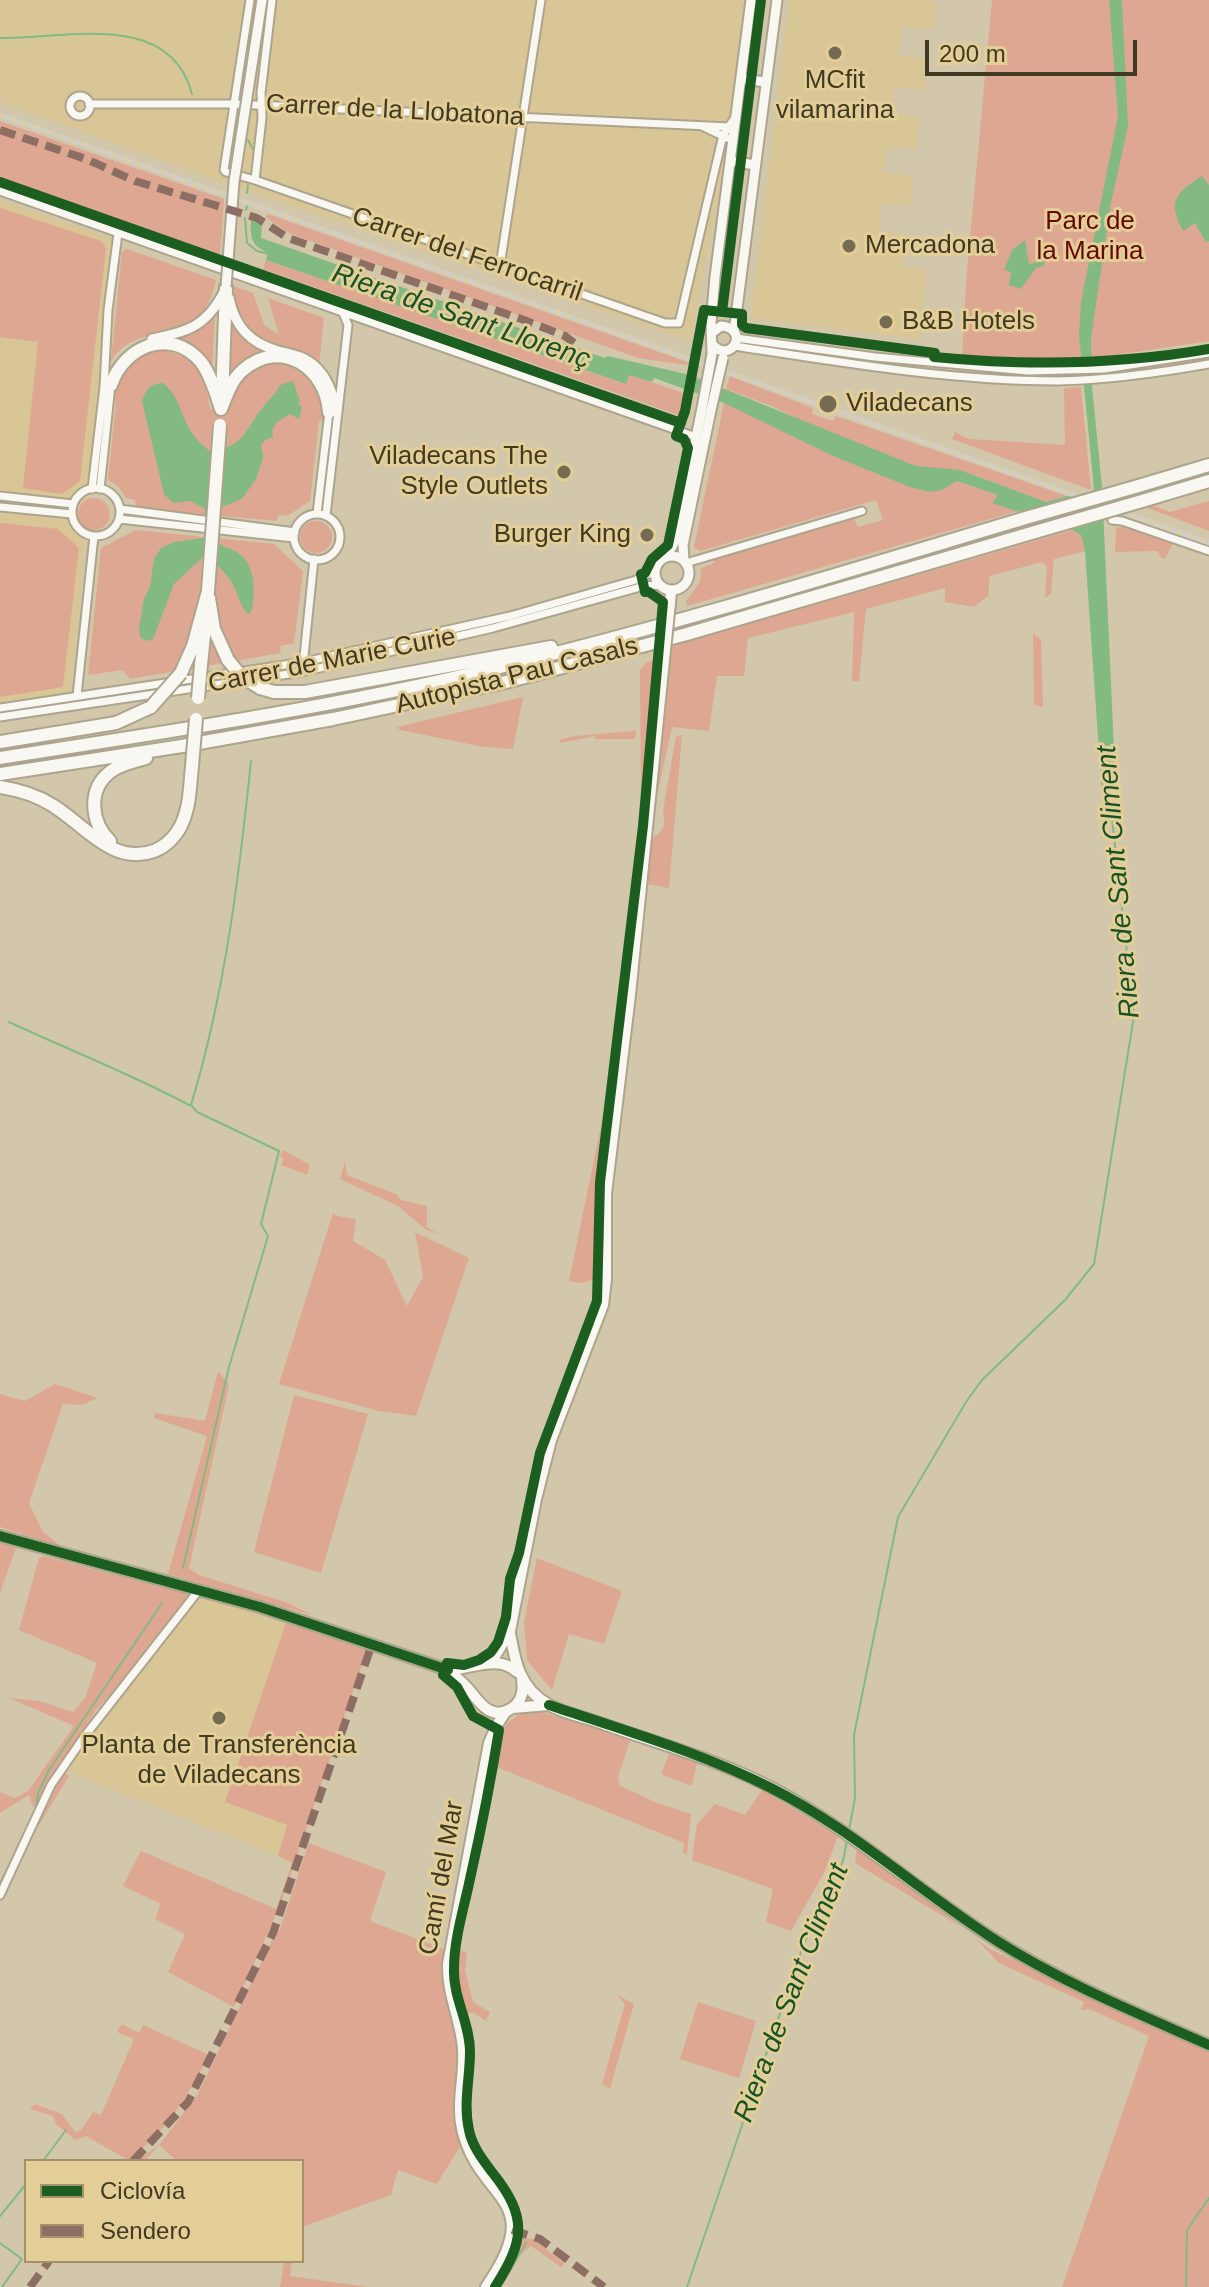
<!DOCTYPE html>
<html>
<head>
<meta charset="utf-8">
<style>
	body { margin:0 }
	#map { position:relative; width:1209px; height:2287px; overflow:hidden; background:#d2c7aa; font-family:Arial,sans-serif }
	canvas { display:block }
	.legend { position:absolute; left:24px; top:2159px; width:280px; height:104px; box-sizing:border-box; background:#e4ce98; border:2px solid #a39269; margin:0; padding:10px 14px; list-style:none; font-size:24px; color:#423923 }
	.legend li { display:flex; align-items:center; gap:16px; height:40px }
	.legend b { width:40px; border:2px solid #a39269 }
	.scale { position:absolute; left:925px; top:40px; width:212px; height:36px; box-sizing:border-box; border:4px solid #423923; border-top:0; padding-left:10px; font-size:24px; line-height:28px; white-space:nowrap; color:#423923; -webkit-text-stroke:6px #e4ce98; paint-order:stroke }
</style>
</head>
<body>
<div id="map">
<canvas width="1209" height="2287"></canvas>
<ul class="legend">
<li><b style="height:10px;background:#1b5e20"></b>Ciclovía</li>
<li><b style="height:10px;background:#8d6e63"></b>Sendero</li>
</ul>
<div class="scale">200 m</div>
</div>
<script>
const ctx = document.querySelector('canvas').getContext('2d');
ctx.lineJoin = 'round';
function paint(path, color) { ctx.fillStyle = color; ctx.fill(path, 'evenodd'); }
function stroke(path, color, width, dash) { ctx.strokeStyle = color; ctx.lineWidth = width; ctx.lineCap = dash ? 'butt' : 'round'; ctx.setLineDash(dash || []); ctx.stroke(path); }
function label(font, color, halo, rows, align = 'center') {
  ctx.font = font + ' Arial,sans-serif'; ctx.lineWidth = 6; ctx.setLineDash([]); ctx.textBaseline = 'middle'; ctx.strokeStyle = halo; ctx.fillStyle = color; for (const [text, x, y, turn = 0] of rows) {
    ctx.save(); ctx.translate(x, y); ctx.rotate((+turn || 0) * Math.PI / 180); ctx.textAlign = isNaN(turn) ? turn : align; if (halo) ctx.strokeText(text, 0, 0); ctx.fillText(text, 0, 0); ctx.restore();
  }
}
paint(new Path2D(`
	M0,0H756L690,341L213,179L0,102Z
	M789,0H921L936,2L934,30L902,27L898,54L929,60L925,90L895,88L892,113L919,116L916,148L888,147L883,172L913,177L910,206L882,204L878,232L906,235L902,266L927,269L920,340L751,318Z
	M0,200L113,239L71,694L0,705Z
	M198,1594L287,1620L225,1801L287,1825L278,1856L66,1771L89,1736Z`), '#d9c697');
paint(new Path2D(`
	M992,0H1209V341L1097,358H962L966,282Z
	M0,121L224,199L220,255L0,178Z
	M0,208L101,241L106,248L80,481L62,494L23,488L38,342L0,337Z
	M268,214L690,363L685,365L638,358L291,234L265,217Z
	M127,249L216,280C200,356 141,314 111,361L122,252Z
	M266,260L622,383L625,373L686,394L681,416L263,269Z
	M234,286L253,293L264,325L279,335L268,298L324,318L319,365C279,348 232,338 234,286Z
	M215,311L212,373L173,340L199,329Z
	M232,319L283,354L228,382Z
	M165,348V351C199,356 206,379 210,409L228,410C229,382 255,356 285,363C293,364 302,369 309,373L325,406V420L319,421L310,501L287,516L278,515L277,521L136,508L135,500L126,498L118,486L108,480L116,402L111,400L119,371L148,350Z
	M730,376L813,408L812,414L833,421L836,416L1067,496L1046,502L960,470L921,472L855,447L772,406L726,389Z
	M1081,387L1091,490L952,439L955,432L969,439L1065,445L1064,388Z
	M724,403L942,490L957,481L999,495L993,503L1018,511L687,606L686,601L700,582L701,568L714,563V559L849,518L855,520L858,527L883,520L876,500L700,551L694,547Z
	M78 514a16 16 0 1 1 32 0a16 16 0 1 1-32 0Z
	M1209,501V531L1148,508L1152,505L1170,512Z
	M300 537a16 16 0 1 1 32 0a16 16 0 1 1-32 0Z
	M0,523L58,529L79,548L63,687L0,697Z
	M1124,526L1173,543L1165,559L1161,558L1157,551L1115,552L1116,528Z
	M136,530L274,544L303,571L294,643L280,646L281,653L130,679L122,670L88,675L101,548Z
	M1073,530L1081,535L1085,551L1054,559L1051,594L1045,598L1047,567L1042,562L990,576L988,596L974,607L945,602V588L866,609L859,681H852L854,612L748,638L744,676H717L709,731L672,727L653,814L670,647Z
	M1033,633L1041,640L1043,707L1034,705Z
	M655,659L641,802L640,670L646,663Z
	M523,697L513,749L484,747L400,730L397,727Z
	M636,731L635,739H595V736L560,743L559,740L574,736Z
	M682,735L669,888L647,884L650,839C663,833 666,826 663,811L676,736Z
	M608,1092L597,1189L596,1279L581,1283L569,1281Z
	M283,1150L310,1165L307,1175L281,1165L284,1159L280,1156Z
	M345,1162L347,1175L396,1194L401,1200L427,1206V1227L439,1235L425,1229L398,1206L340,1179Z
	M333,1213L337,1216L356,1219L353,1241L385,1260L407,1306L423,1277L415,1232L469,1258L416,1416L379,1411L279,1384Z
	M218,1371L229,1385L189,1568L199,1575L288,1603L312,1615L168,1574L207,1436L154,1418L155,1413L205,1421Z
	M55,1384L98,1398L81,1405L63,1404L29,1503L43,1532L62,1547L0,1527V1394L25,1401Z
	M294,1395L368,1414L321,1573L254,1552Z
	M0,1543L16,1548L0,1593Z
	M43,1556L189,1594L122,1683L95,1711L40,1800L33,1807L29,1795L0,1813V1792L14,1798L28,1791L74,1726L9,1698L39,1701L73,1712L85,1698L97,1663L19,1630L39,1558Z
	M537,1558L622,1591L604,1644L569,1634L552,1690L527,1660L524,1622Z
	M287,1620L368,1647L280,1906L234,2007L168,1972L185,1934L155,1919L161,1904L123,1886L141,1851L276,1909L292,1863L278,1856L287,1825L225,1802Z
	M534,1710L631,1738L618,1777L620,1786L655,1802L691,1814L687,1854L683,1853L684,1843L497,1767C501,1735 498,1719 534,1710Z
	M669,1754L697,1762L692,1786L661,1774Z
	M63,1773L69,1776L39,1825L33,1830L48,1798Z
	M762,1790L838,1836L825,1871L791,1931L766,1922L773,1889L692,1860L697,1824L715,1804L745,1815Z
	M309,1843L386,1872L370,1921L446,1950L444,1992L455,2031L459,2061L454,2100L461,2145L437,2184L398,2170L391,2195L302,2227V2161H177L159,2145L145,2161H137L160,2144L198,2094L273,1938L280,1929Z
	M857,1848L961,1927L855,1863Z
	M975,1938L990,1949L1209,2051V2287H1062L1149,2036L1089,2009L1081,2010L1084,2002L999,1963Z
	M460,1951L467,1952L465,1971L473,2002L490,2012L486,2021L472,2012L467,2014C458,1992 456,1974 460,1951Z
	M617,1995L634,2004L610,2089L602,2084L625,2004Z
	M698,2002L756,2021L739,2078L680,2059Z
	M122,2024L139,2033L143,2025L209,2055C189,2094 165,2134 128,2160L86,2136L75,2140L56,2124L53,2116L30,2109L35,2104L62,2114L75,2132L81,2130L93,2112L101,2115L134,2039L117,2032Z
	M523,2238L533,2239L564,2263L562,2268L531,2246L521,2254L502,2287H498L515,2259Z
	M284,2261H292L290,2276L368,2287H280Z`), '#dea792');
paint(new Path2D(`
	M1109,0H1122L1128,126L1111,203L1091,338L1092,386L1102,487L1116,793L1102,795L1085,551L1081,535L1073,530L992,503L998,495L957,481L942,490L930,492L910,487L833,456L724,403L654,378L652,382L629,375L626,384L623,383L266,260L268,253C251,245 250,238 251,220L262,223L261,238L605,358L608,356L690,375L916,466L960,470L1046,502L1067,496L1083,498L1094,489L1079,335L1081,302L1118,116Z
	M1202,176L1209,185V241L1206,242L1195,223L1183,231C1167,200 1176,193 1202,176Z
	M1025,240L1029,264L1045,261L1044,266L1036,268L1021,289L1009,285L1011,272L1004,270L1012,250Z
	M293,381L300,401L298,404L302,407L299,419L290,414L277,422L272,430L273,437L265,440L261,445L263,458L256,479L242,499L219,508L216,539C223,549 229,547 238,553C256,564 255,592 252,610L249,614C240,607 240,600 236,591C230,576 218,564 204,556L174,584L153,639L146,641L140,637L139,629L144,598L150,587L154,559L161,548L174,542L204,538L205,509L191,501L173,503L164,494L142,401C147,389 150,384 163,383C177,394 179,407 186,422C191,435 201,444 211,452C249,443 242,432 264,406C270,398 275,395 280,385Z`), '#82ba82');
stroke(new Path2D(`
	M0,38C64,39 170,9 192,94
	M248,140L254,151L253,165
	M247,193L248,185
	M246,210L247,206
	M245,218L247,243L257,251L269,254
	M9,1022C69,1050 131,1074 189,1105
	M183,1568L229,1367L268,1236L261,1224L279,1151L197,1112L191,1105C225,993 239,877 251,761
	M36,1808L38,1793L49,1770L162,1603
	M849,1830L855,1798L854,1735L898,1517L966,1402L982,1380L1065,1300L1094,1264L1134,1016L1109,792
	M0,1884L34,1814
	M43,2161L66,2130
	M0,2216L26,2184
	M0,2243L22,2259L2,2287
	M500,2287L526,2243
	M687,2287L804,1943L843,1861L847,1840
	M1186,2287L1187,2230L1209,2198`), '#82ba82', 2);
const minor = new Path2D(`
	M250,0L224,170L226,172L255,180L665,323H679L723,135L734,119
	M70 106a10 10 0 1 1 20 0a10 10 0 1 1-20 0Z
	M89,104H234L730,127
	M702,126L727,138
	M255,180L262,118L261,93L272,0
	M0,191L696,437
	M500,266L541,0
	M736,338L875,357L1028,371L1104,369L1209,353
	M734,346C840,362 949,381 1057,381C1108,380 1159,373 1209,364
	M72 512a24 24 0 1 1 48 0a24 24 0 1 1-48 0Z
	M92,489L104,387L108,310L118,233
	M100,489L111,385
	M0,496L73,504
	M0,507L72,514
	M120,509L295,532
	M317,514L329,412
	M294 537a23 23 0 1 1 46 0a23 23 0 1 1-46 0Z
	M326,515L348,325L343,313
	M119,519L294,538
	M1112,520L1122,521L1209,551
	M686,563L862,511
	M303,666L314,559
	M77,696L94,536
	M0,708L304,662L510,616L636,580L654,571
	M0,717L302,672L493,628L644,586L659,585
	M0,1895L51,1785L84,1737L199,1590`);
const tertiary = new Path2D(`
	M742,79L766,82
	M731,161L755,165
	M229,298C235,327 250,343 278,351C289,354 299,355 308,361C325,371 332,391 337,410
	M734,332L777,0
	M152,339C188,332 207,326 225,290
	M712,344C731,366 751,328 721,326L713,332
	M712,354L711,323L715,277L751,0
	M655 573a17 17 0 1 1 34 0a17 17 0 1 1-34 0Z
	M667,556L675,541L702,408
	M684,560L683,545L711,410`);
const secondary = new Path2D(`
	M670,603L671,591
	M0,1536L260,1607L448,1670C471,1669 499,1654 517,1672
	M510,1633C515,1662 520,1689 549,1705C565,1714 588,1718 606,1725C663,1745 722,1761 776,1790C855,1833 921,1893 997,1941C1063,1983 1137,2013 1209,2045
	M491,1663L510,1631L536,1499L551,1440L603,1305L606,1279V1194L630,995L664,660
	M448,1670C456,1677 465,1684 471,1692C481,1705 493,1721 512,1708C522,1701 524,1691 522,1680
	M512,1708L549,1705
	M486,2287C549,2196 479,2203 462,2129C456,2102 465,2076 463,2049C461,2020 447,1994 448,1964L489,1743L497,1725L506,1711`);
const motorway = new Path2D(`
	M111,385C124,346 171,326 201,362C211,375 216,394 221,409
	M222,400L226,287
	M221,409C227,395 231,380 243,370C281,337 326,368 329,412
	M1135,487L1209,465
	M1142,501L1209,481
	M209,598L214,629L228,660
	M201,665L205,626
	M181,673L193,646L208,591
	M260,688L274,692H305L551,647
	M0,742L116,723L151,707
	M0,758C168,732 335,707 500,667C678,624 854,569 1029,517
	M0,774L182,746L333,719L506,682L687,634L1035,532
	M0,787C19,790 36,795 52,805C84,824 112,866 154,851C167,846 178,834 183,821C190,804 190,785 192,766
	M110,841C91,823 87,790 110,772C120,764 133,762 146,758`);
stroke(minor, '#ada48d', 11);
stroke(tertiary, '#ada48d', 13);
stroke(secondary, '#ada48d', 14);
stroke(motorway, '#ada48d', 16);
stroke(minor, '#f8f7f2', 7);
stroke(tertiary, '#f8f7f2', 9);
stroke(secondary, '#f8f7f2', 10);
stroke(motorway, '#f8f7f2', 12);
const rail = new Path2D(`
	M0,115L1209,543`);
stroke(rail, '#d0cdc4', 5);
stroke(rail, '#e4ce98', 2, [6]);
const tertiaryBridge = new Path2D(`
	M226,287L234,182L262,0
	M702,408L712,354
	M711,410L723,358`);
const secondaryBridge = new Path2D(`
	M664,660L670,603`);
const motorwayBridge = new Path2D(`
	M1029,517L1135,487
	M1035,532L1142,501
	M208,591L220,425
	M228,660L242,677L260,688
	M198,698L201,665
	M151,707L181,673
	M192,766L196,719`);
stroke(tertiaryBridge, '#ada48d', 13, []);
stroke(secondaryBridge, '#ada48d', 14, []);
stroke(motorwayBridge, '#ada48d', 16, []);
stroke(tertiaryBridge, '#f8f7f2', 9);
stroke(secondaryBridge, '#f8f7f2', 10);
stroke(motorwayBridge, '#f8f7f2', 12);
stroke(new Path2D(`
	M0,130L86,159L135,181L257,218L288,238L524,320L565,336L574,343
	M133,2161L188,2102L273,1933L372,1644
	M512,2230L540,2239L604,2287
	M30,2287L49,2261`), '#8d6e63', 8, [16, 8]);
stroke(new Path2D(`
	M0,182L681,423
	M722,312L761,0
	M0,1536L260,1607L448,1670
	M549,1705C623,1730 700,1752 771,1788C852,1829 920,1892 997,1941C1063,1983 1137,2013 1209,2045
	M495,2287C525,2240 528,2217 492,2172C483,2160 472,2146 469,2130C463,2104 470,2078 470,2052C470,2023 453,1998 454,1969C454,1939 464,1908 470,1879C481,1830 491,1780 499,1730L473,1716L457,1687L443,1675L447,1663L464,1665L479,1660L491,1652L498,1642L506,1617L510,1579L519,1553L540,1453L597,1301L600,1182L643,826L663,602L649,592H645L641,574L645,573L652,559L668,545L688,448L684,439L676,436L685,411L704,310L742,314V325L746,328L935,353L934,357C1027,366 1117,365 1209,349`), '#1b5e20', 10);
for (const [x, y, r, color] of [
	[835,53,8,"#746b52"],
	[849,246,8,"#746b52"],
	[886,322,8,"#746b52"],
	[828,404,10,"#746b52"],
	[564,472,8,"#746b52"],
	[647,535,8,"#746b52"],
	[219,1718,8,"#746b52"]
]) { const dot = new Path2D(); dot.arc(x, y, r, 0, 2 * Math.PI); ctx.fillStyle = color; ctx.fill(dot); stroke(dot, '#e4ce98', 3); }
label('26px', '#423923', '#e4ce98', [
	["MCfit",835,81,"center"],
	["vilamarina",835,111,"center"],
	["Mercadona",865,246],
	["B&B Hotels",902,322],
	["Viladecans",846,404],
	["Viladecans The",548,457,"right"],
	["Style Outlets",548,487,"right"],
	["Burger King",631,535,"right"],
	["Planta de Transferència",219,1746,"center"],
	["de Viladecans",219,1776,"center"]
], 'left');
label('26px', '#423923', '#e4ce98', [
	["Carrer de la Llobatona",395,111,3],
	["Carrer del Ferrocarril",467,255,19],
	["Carrer de Marie Curie",332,661,-11],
	["Autopista Pau Casals",517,676,-14],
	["Camí del Mar",442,1878,-80]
]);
label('26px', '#670705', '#e4ce98', [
	["Parc de",1090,222],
	["la Marina",1090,252]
]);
label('italic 28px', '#165327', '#e4ce98', [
	["Riera de Sant Llorenç",461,317,19],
	["Riera de Sant Climent",1119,882,-95],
	["Riera de Sant Climent",792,1993,-69]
]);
</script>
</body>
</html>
